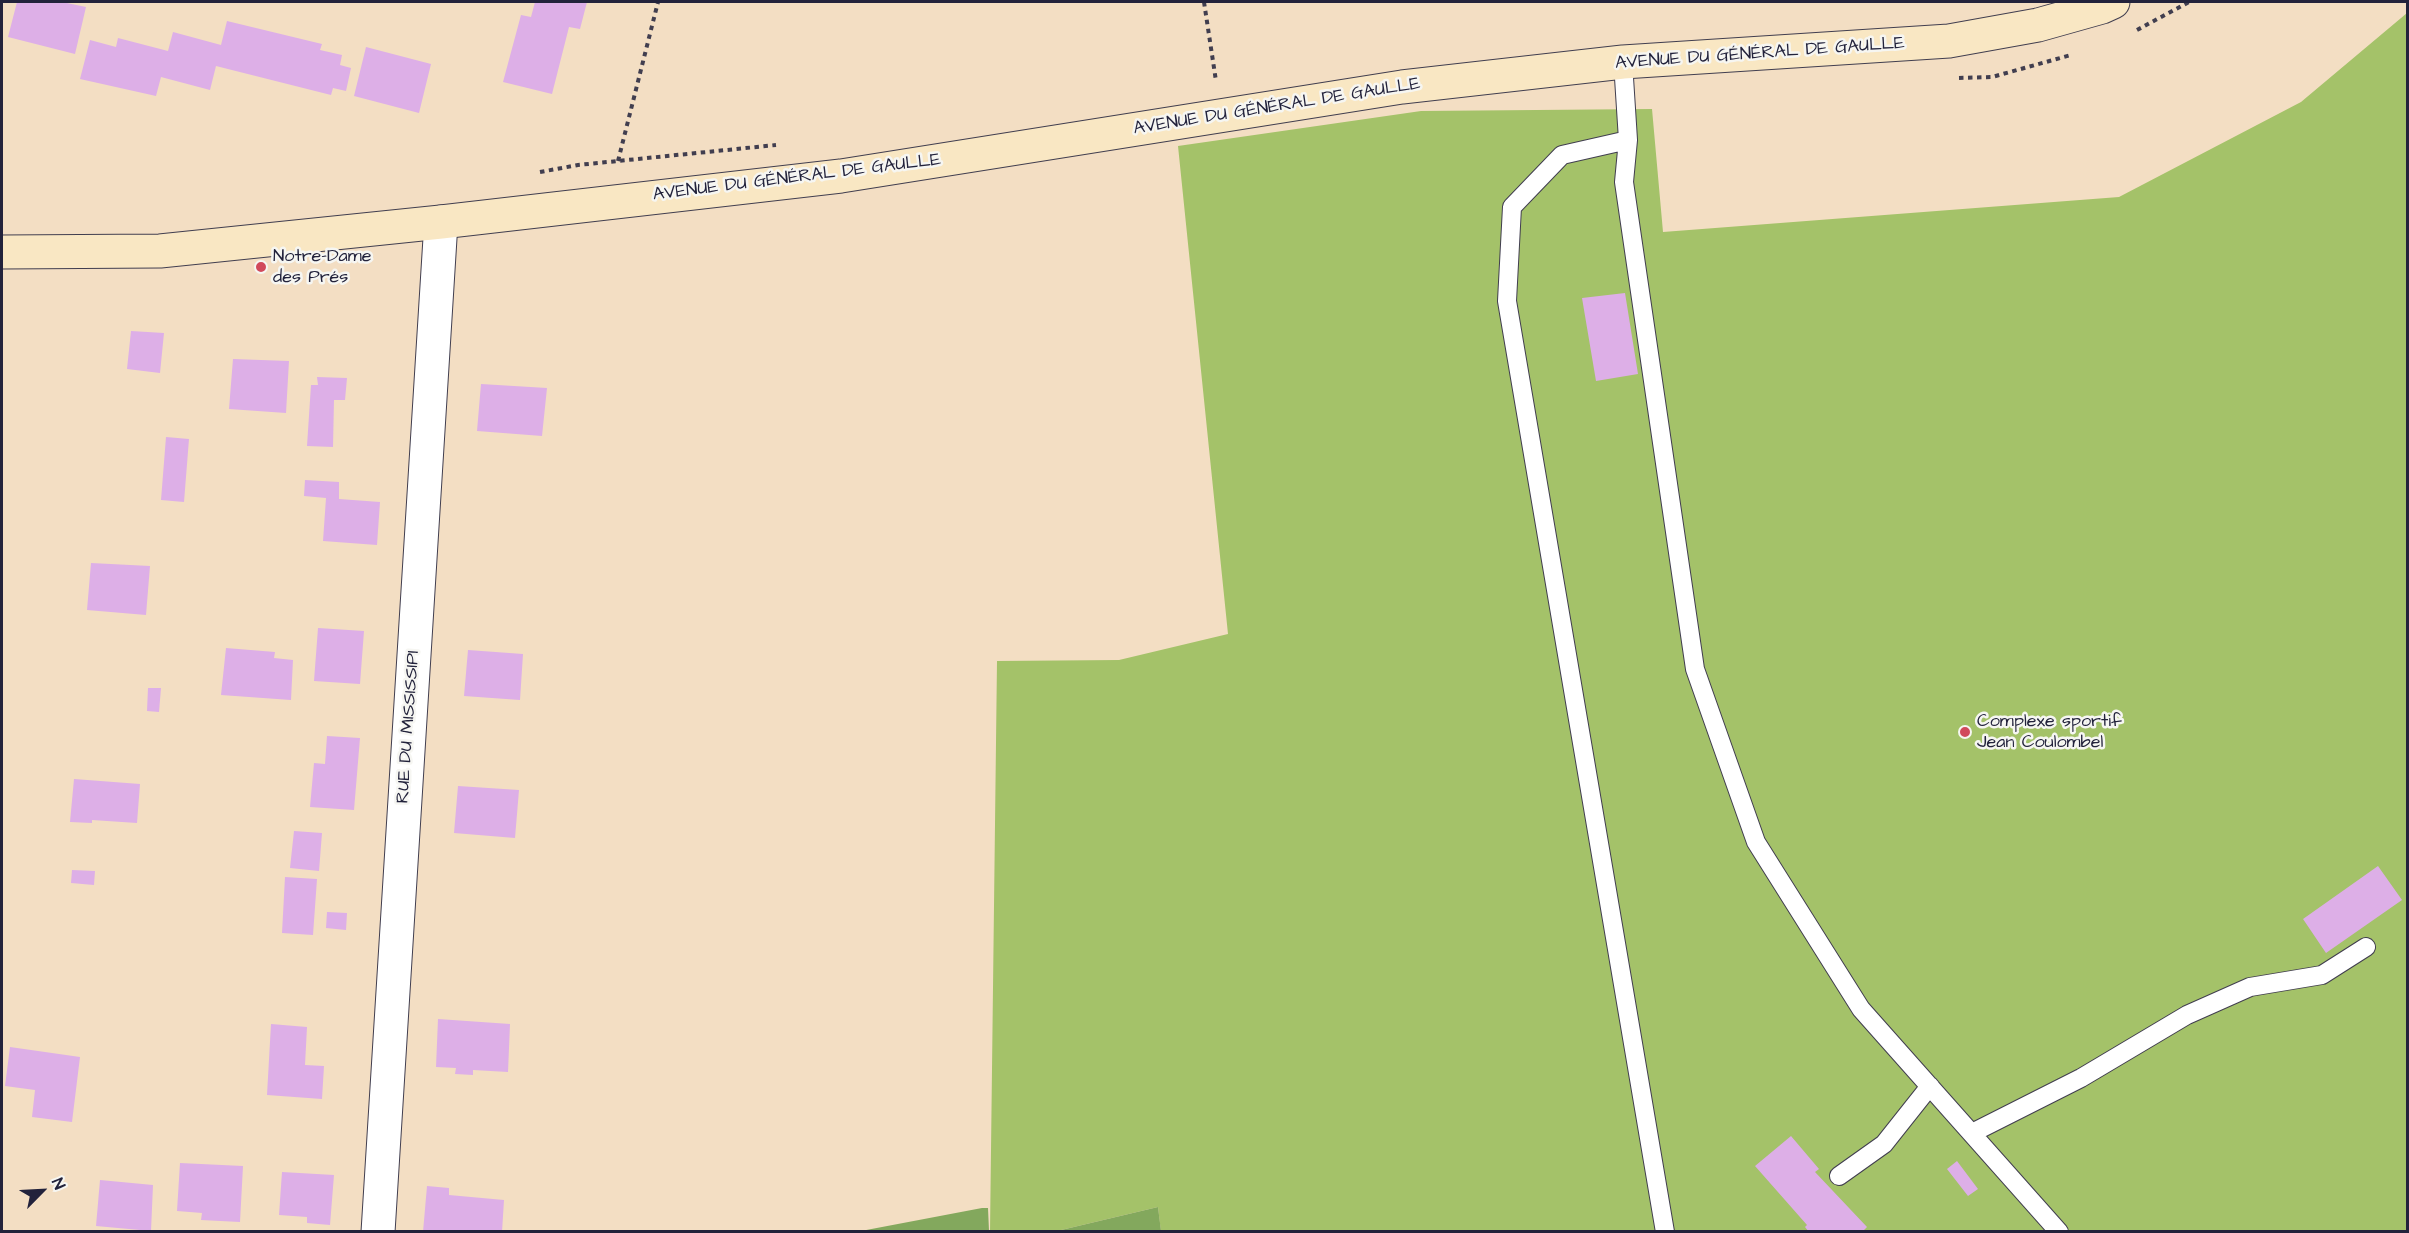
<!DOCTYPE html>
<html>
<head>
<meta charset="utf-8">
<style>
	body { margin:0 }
	#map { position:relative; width:2409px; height:1233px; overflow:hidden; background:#f3dec3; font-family:"Architects Daughter",sans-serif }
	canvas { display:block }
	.frame { position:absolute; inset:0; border:3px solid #22223b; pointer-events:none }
	.north { position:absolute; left:12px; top:1161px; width:60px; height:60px; -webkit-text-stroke:4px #f6f6f2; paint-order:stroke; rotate:66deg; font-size:16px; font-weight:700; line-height:24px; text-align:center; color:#22223b }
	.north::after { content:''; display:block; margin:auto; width:21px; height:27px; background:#22223b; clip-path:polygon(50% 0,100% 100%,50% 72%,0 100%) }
</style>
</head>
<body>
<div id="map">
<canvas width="2409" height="1233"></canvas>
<div class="frame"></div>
<div class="north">N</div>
</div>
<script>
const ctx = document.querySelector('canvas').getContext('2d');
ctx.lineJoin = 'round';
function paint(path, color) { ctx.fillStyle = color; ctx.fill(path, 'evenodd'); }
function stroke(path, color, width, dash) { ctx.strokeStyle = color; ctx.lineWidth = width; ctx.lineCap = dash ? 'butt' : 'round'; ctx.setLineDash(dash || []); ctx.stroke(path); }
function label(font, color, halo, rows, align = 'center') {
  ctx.font = font + ' "Architects Daughter",sans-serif'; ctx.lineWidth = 5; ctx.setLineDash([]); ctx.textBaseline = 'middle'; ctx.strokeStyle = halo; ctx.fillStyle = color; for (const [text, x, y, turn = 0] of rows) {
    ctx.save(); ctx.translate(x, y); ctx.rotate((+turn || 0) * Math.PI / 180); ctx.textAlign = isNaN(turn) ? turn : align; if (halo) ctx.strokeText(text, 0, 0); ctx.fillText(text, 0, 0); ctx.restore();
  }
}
paint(new Path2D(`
	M2407,13V1231L1161,1232L1158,1207L1057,1231L990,1232L997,661L1119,660L1228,634L1178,146L1421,111L1652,109L1663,232L2119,197L2301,102Z`), '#a4c269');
paint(new Path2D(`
	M1158,1207L1161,1231H1057Z
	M982,1208H988L989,1231H861Z`), '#83a85d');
paint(new Path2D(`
	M17,2H62L86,7L75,54L8,37Z
	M535,2H587L580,29L569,27L552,94L503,82L521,15L531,17Z
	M227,21L322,44L320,50L342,55L340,65L351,68L346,91L333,88L331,95L216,66L210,90L161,77L156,96L80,79L90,40L116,47L118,38L168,51L173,32L221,45Z
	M366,47L431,64L419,113L354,96Z
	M1625,293L1638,374L1596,381L1582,298Z
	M131,331L164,333L160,373L127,369Z
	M233,359L289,361L286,413L229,409Z
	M317,377L347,378L345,400H334L333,447L307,446L311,385H318Z
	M481,384L547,388L542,436L477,431Z
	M166,437L189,439L184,502L161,500Z
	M305,480L339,482V499L380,502L377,545L323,541L326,498L304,496Z
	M91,563L150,566L146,615L87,610Z
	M318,628L364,631L360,684L314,681Z
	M226,648L275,652L274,658L293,660L291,700L221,695Z
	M468,650L523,654L520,700L464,696Z
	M148,688H161L159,712L147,711Z
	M327,736L360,738L354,810L310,807L314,763L325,764Z
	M74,779L140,784L137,823L92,820V823L70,822Z
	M458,786L519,790L515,838L454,833Z
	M294,831L322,833L319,871L290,868Z
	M2378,866L2402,900L2326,953L2303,919Z
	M72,870L95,871L94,885L71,883Z
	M285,877L317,879L313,935L282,933Z
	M327,912L347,913L346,930L326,928Z
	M438,1019L510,1024L508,1072L473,1070V1075L455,1074L456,1068L436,1067Z
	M271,1024L307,1027L305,1065L324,1066L322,1099L267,1095Z
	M10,1047L80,1057L72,1122L32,1117L35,1090L5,1086Z
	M1791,1136L1819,1169L1815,1172L1867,1227L1862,1232H1809L1805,1227L1807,1225L1755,1166Z
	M1957,1161L1978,1189L1968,1196L1947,1169Z
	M180,1163L243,1166L240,1222L201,1220L202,1213L177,1211Z
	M282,1172L334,1175L330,1225L307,1223V1217L279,1215Z
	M100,1180L153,1185L151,1231L96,1226Z
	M427,1186L449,1188V1195L504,1200L502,1232H423Z`), '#ddafe7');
const service = new Path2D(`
	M1623,62L1628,140L1624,182L1695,669L1756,842L1861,1009L2059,1232
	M1628,140L1562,155L1512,207L1507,301L1665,1232
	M1972,1133L2081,1078L2187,1015L2250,987L2322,975L2366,947
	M1839,1176L1884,1144L1930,1086`);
const minor = new Path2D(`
	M378,1232L441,222`);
const secondary = new Path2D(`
	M2,252L160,251L441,222L841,176L1402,87L1623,62L1949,41L2038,25L2102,7L2113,2`);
stroke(service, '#413e4f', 20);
stroke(minor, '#413e4f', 35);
stroke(secondary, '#413e4f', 35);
stroke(new Path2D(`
	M1204,2L1216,81
	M2137,30L2189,2
	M1959,78L1992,77L2071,55
	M618,161L658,2
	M540,172L578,165L776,145`), '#413e4f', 4, [4.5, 4.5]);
stroke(service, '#fff', 18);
stroke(minor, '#fff', 33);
stroke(secondary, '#f9e7c3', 33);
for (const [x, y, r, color] of [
	[261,267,6,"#d1495b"],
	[1965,732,6,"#d1495b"]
]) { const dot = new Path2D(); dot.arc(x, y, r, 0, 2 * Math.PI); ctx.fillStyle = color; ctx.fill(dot); stroke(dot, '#f6f6f2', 2); }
label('18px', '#22223b', '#f6f6f2', [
	["AVENUE DU GÉNÉRAL DE GAULLE",1760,54,-4],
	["AVENUE DU GÉNÉRAL DE GAULLE",1277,107,-9],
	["AVENUE DU GÉNÉRAL DE GAULLE",797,178,-7],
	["RUE DU MISSISSIPI",409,727,-86]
]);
label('18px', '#22223b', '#f6f6f2', [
	["Notre-Dame",273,257],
	["des Prés",273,278],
	["Complexe sportif",1977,722],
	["Jean Coulombel",1977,743]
], 'left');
</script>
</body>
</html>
